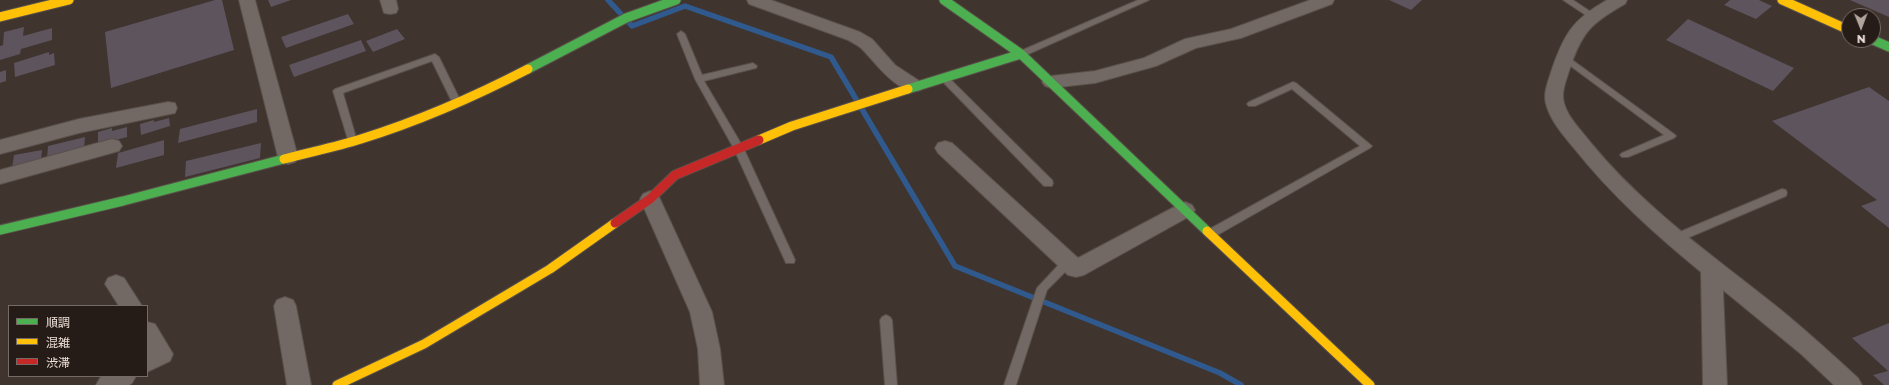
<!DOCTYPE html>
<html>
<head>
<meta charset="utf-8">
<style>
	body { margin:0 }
	#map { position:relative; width:1889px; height:385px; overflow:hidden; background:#3f342e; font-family:Montserrat,"Noto Sans JP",sans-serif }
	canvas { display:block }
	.legend { position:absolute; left:8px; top:305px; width:140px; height:72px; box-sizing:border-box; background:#261c17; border:1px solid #766a64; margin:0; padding:5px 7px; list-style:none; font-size:12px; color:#eee0d8 }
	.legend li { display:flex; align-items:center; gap:8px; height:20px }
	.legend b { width:20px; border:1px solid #766a64 }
	.north { position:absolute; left:1841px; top:8px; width:40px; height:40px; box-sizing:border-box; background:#261c17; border:1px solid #766a64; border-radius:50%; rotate:179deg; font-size:11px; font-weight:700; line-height:16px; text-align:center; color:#eee0d8 }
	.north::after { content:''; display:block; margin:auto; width:14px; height:18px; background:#b1a49c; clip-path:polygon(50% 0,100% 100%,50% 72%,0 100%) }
</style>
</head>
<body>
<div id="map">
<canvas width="1889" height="385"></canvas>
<ul class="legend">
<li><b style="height:5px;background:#4caf50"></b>順調</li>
<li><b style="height:5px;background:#ffc107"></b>混雑</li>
<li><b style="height:5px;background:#c62828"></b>渋滞</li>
</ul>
<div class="north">N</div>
</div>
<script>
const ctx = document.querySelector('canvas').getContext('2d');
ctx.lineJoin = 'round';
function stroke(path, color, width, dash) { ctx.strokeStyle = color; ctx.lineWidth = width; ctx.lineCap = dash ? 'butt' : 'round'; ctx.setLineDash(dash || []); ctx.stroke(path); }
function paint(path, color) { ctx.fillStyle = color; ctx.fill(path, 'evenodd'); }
stroke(new Path2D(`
	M608,0L632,26L685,6L831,57L955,266L1220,373L1241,385`), '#305a8e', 5.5);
paint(new Path2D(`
	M215,0H222L234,50L111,88L105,32Z
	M268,0H291L271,7Z
	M1389,0H1422L1411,10Z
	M1730,0H1759L1772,6L1756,19L1724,5Z
	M1850,0H1889V17Z
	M348,14L354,24L286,48L281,37Z
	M1688,19L1794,68L1773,91L1666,40Z
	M24,27L23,36L52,28V40L21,49L20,54L0,60V46L3,45L4,32Z
	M397,29L405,39L373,52L366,41Z
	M361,40L366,51L294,77L289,65Z
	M49,52V55L54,53L55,65L15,77L14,63Z
	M6,70V81L0,83V72Z
	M1869,87L1889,101V228L1861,206L1877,200L1772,121Z
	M257,109V122L178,143L180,129Z
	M169,118L170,126L141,135L140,124L154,120V122Z
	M127,127V137L98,145V132L112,128V131Z
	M85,137L84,149L47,159L48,146Z
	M164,140V155L116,168L118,153Z
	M261,143L260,158L185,177L186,161Z
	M42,150L41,161L12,168L14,155Z
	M1889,323V385H1884L1873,375L1888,371L1852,338Z`), '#5d545e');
const lane = new Path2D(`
	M1138,0H1149L1024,56L1021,57L1017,54L1018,52Z
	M1563,0H1573L1597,16L1596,18H1590Z
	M681,31L685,34L702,75L753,63L757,66L756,68L704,81L743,147L795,260L794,263H786L733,147L695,79L677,34Z
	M435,54L439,57L461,102L459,104H453L432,61L343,93L357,141L355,143H349L333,91L335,89Z
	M1564,54L1674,134L1676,136L1674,138L1628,157H1622L1620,155L1622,153L1664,135L1561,59L1560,57Z
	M944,75L947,76L1052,180L1053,183L1052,186H1044L941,80L940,78Z
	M1293,82L1296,83L1372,146L1370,148L1214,237H1206L1205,234L1206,231L1360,146L1292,89L1255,106H1249L1247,104L1249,102Z
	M1782,189L1786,190L1787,193L1786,196L1678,242H1670L1669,239L1670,236Z
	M1068,258L1072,259L1073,262L1072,265L1047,290L1016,385H1004L1037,288L1064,259Z
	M886,315L890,317L892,320L897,385H885L880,320L882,317Z`);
const street = new Path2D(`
	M239,0H255L298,157L295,162L288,164L281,162L278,157Z
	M380,0H396L398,9L396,13L390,14L384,13Z
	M747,0H771L860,32L872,39L895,65L921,82L924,86L921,90C899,97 875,62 861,48C857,45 852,42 848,40L749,4Z
	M1310,0H1334L1332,4L1241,38L1196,48L1156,66L1095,83L1051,88L1045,86L1042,82L1045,78L1051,76L1095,71L1144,58L1185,39L1231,29Z
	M1607,0H1627L1625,4C1590,24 1582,32 1569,71C1566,81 1561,92 1564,103C1568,118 1582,131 1591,143C1645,209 1715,257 1781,310C1808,332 1833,355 1858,378L1862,385H1834L1801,354L1723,290L1727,385H1703L1701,272C1655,234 1611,195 1573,147C1563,135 1550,120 1546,104C1543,93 1548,82 1551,72C1564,34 1572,20 1607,0Z
	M168,102L175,103L177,108L175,113L79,133L0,154V140L79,119Z
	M112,139L119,141L122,146L119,151L0,184V170Z
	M945,141L952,143L1078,258L1178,205L1185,202L1192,205L1195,210L1192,215L1084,275L1076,277L1068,275L938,153L935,148L938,143Z
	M650,191L657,194L660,199L712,312L720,349L724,385H700L698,349L690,312L640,199L643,194Z
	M116,275L124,278L142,306H119L105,284L108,278Z
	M285,297L293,300L296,306L311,385H287L274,306L277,300Z
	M147,322L155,324L173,354L170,361L147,372Z
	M103,376H136L132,383L129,385H96L100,378Z`);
const fast = new Path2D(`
	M944,0L1021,54L1207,231
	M1873,40L1889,47
	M528,69L626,18L676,0
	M908,89L1021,54
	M0,230L123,201L284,159`);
const slow = new Path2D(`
	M1782,0L1849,30
	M0,17L69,0
	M759,140L792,126L908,89
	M284,159C310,152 336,147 361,139C419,121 474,97 528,69
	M1207,231L1370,385
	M337,385L424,344L550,269L615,223`);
const jam = new Path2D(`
	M615,223L650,199L675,175L759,140`);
stroke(lane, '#5a504a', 2);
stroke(street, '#5a504a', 2);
stroke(fast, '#5a504a', 11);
stroke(slow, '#5a504a', 11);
stroke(jam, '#5a504a', 11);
paint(lane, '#726964');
paint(street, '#726964');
stroke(fast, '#4caf50', 9);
stroke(slow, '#ffc107', 9);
stroke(jam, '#c62828', 9);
</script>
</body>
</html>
